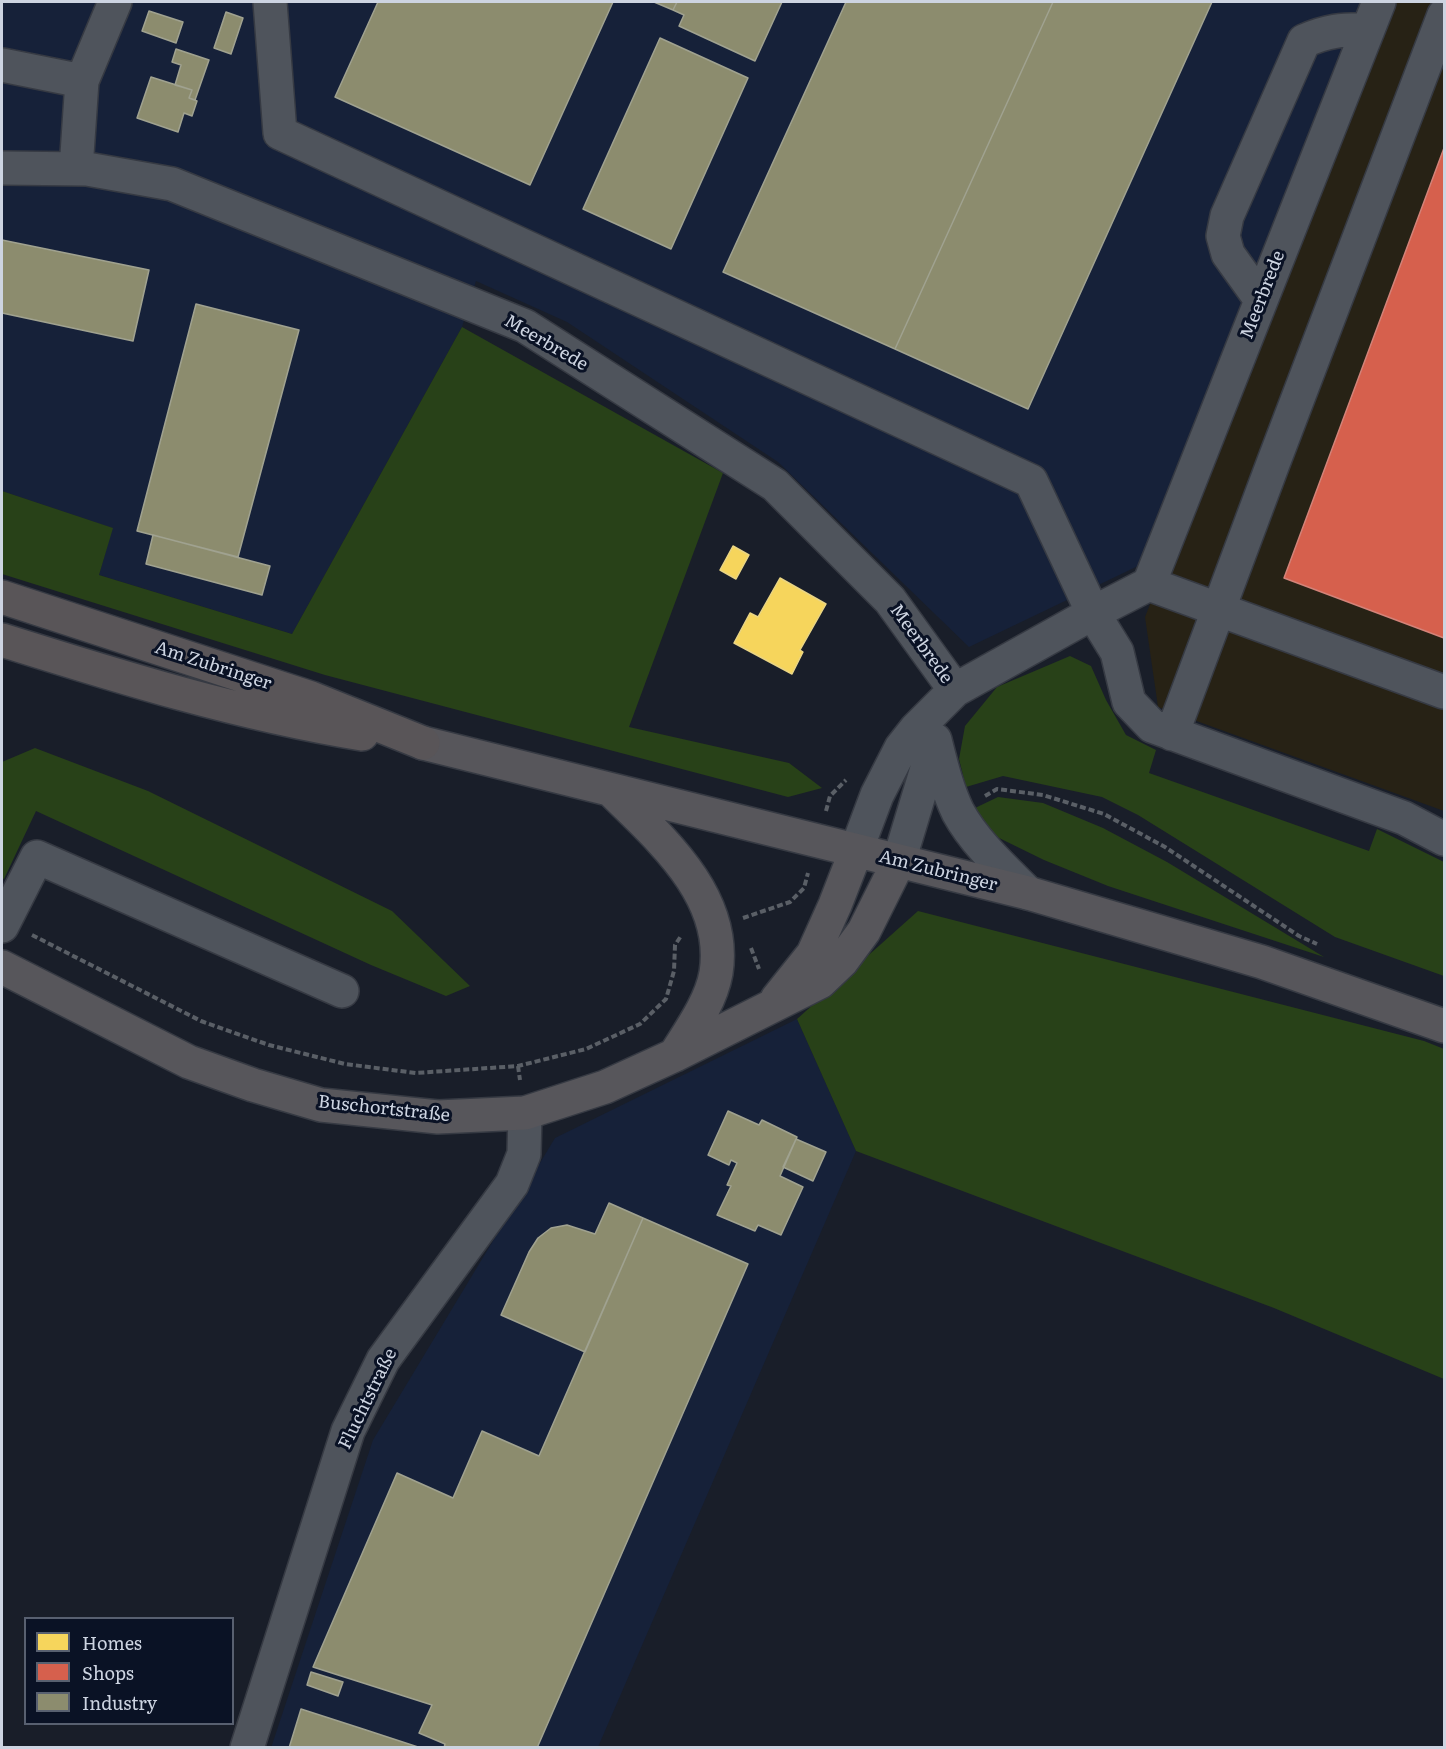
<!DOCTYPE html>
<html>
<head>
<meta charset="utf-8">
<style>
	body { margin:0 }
	#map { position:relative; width:1446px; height:1749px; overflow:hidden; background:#191e29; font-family:Literata,serif }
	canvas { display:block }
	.frame { position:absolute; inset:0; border:3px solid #cdd4e1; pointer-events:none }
	.legend { position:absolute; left:24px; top:1617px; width:210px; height:108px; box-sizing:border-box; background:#0a1225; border:2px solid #586070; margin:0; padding:8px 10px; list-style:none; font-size:18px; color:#cdd4e1 }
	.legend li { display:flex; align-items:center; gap:12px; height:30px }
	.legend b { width:30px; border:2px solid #586070 }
</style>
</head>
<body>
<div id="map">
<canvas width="1446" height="1749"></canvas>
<div class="frame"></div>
<ul class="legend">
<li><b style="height:16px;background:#f6d55c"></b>Homes</li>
<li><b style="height:16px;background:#d6604d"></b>Shops</li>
<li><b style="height:16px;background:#8c8c6e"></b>Industry</li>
</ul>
</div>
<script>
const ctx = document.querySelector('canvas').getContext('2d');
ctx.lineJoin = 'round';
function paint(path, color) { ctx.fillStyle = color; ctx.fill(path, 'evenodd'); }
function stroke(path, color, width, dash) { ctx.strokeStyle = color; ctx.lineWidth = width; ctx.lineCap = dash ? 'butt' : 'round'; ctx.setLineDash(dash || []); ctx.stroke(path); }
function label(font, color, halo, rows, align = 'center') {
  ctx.font = font + ' Literata,serif'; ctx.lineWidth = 6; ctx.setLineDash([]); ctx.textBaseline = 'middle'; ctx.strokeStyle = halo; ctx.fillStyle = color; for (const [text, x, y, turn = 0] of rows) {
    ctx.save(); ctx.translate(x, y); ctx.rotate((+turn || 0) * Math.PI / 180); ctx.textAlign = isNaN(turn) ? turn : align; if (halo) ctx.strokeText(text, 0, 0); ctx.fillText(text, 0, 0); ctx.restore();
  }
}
paint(new Path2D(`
	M1387,2H1444V811L1158,707L1145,617Z`), '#272215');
paint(new Path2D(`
	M2,2H1365L1140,565L969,647L778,462L567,322L476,281L462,327L292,634L99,575L112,528L2,491Z
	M797,1019L856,1151L598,1747L271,1748L373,1440L555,1138Z`), '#162139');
paint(new Path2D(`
	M462,327L723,473L629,727L789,763L822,788L788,797L325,675L2,574V491L113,528L99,575L292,634Z
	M1070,656L1091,666L1106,700L1126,735L1156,750L1149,773L1369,851L1377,829L1444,862V976L1335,937L1138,815L1102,797L1003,776L966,787L959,759L965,726L997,687Z
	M35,748L148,791L392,911L470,986L446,996L371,965L36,811L4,879L2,878V762Z
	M998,797L1043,803L1103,828L1167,862L1324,957L1108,886L1044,860L995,836L975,808Z
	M918,911L1424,1041L1444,1049V1382V1379L1274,1308L856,1151L797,1019Z`), '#284118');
const homes = new Path2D(`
	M733,546L749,555L736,579L720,570Z
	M780,578L826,604L800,650L803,652L792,674L734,643L750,613L758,617Z`);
paint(homes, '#f6d55c');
stroke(homes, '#ead584', 1.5);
const shops = new Path2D(`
	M1444,148V638L1284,578Z`);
paint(shops, '#d6604d');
stroke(shops, '#d38379', 1.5);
const industry = new Path2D(`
	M378,2H613L530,185L335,97Z
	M654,2H677L673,10Z
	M677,2H782L755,61L679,26L684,15L673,10Z
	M846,2H1053L895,349L723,272Z
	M1053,2H1212L1028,409L895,349Z
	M149,11L183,22L176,43L142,31Z
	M226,12L243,18L231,54L214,48Z
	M660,38L748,78L671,249L583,209Z
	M176,49L209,60L195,100L189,98L192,90L175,85L181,65L172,62Z
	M151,77L192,90L189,98L197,101L192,116L184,113L178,132L137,118Z
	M2,240L149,270L133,341L2,313Z
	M196,304L299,330L238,557L137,531Z
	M153,535L270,566L262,595L146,564Z
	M728,1111L759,1125L762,1120L797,1137L780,1176L803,1187L781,1235L758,1225L755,1231L717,1215L731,1186L727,1185L737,1163L731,1160L729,1165L708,1155Z
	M796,1139L826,1152L813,1181L783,1167Z
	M609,1203L643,1218L585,1352L501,1315L529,1252L538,1238L551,1228L567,1225L595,1234Z
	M643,1218L748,1264L537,1748H444L445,1744L419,1733L432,1705L313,1667L397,1473L453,1498L482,1431L539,1456Z
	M311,1672L343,1682L338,1696L307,1685Z
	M301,1709L363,1729L421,1748H289Z`);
paint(industry, '#8c8c6e');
stroke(industry, '#a0a290', 1.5);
const minor = new Path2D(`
	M270,2L280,133L1031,481L1093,613L1117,652L1129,702L1152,726L1404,818L1444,839
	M2,65L82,81L115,2
	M2,168L87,169L172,184L525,326L775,485L890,600L955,690
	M76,169L82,81
	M1261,300L1228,254L1223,236L1227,216L1304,41C1327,31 1342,29 1368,30
	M1149,584L1444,692
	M1172,734L1274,461L1444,15
	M935,740C941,764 947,789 958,812C975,843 1003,868 1028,893
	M856,851L877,795L901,748L916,729L955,690L1093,613L1149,584L1379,2
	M899,861L935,742
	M2,926L37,857L342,991
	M247,1748L348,1431L383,1360L512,1184L524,1154L525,1113`);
const major = new Path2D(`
	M423,743L1028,893L1262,962L1444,1026
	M613,792C662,840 728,897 716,973C711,1002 690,1031 675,1055
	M2,967L189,1062L253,1085L321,1105L438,1117L525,1113L605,1087L675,1055L820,982L842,961L864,931L899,861
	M777,999L813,954L835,905L856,851`);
const highway = new Path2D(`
	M2,597L311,698L423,743
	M2,640C120,677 239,714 362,734`);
stroke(minor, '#363a43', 36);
stroke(major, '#363a43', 36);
stroke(highway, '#363a43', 36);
stroke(new Path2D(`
	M985,796L997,789L1043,795L1104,814L1165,847L1299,936L1317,944
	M826,811L830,796L846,780
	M743,918L790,902L804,888L808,873
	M32,935L201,1021L269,1045L345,1064L416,1073L518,1066L586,1049L640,1024L666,999L674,971L675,945L681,936
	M751,948L759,969
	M518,1066L520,1080`), '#5a5f66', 4, [6, 3]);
stroke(minor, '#4f545c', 33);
stroke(major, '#57565b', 33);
stroke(highway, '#595558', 33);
label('18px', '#cdd4e1', '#0a1225', [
	["Meerbrede",1263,295,-69],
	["Meerbrede",546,343,30],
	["Meerbrede",921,644,54],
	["Am Zubringer",213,666,18],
	["Am Zubringer",938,871,14],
	["Buschortstraße",384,1109,6],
	["Fluchtstraße",368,1399,-64]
]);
</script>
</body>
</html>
